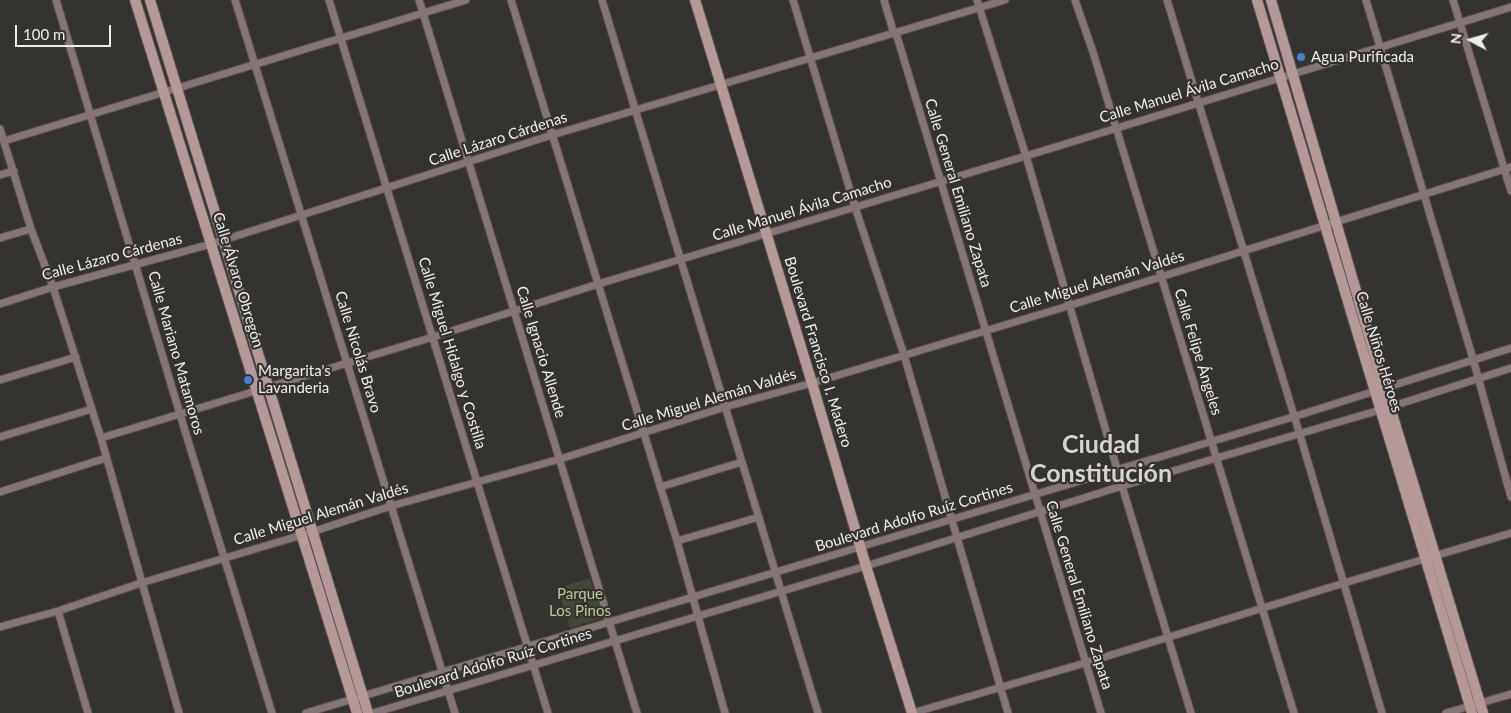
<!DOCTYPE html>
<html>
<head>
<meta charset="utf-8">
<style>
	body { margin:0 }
	#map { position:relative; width:1511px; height:713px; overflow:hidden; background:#353330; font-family:Lato,sans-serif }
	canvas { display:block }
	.north { position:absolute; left:1446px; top:15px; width:50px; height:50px; -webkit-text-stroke:4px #353330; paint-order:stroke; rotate:276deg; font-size:14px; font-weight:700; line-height:20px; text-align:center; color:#eeedeb }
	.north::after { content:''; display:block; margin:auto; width:18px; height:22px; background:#eeedeb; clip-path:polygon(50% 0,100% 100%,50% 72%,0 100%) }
	.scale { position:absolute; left:15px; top:25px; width:96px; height:22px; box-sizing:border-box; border:2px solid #eeedeb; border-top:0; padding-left:6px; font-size:15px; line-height:18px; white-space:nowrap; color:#eeedeb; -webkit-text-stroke:4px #353330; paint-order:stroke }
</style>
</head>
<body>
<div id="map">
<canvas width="1511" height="713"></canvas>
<div class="north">N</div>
<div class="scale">100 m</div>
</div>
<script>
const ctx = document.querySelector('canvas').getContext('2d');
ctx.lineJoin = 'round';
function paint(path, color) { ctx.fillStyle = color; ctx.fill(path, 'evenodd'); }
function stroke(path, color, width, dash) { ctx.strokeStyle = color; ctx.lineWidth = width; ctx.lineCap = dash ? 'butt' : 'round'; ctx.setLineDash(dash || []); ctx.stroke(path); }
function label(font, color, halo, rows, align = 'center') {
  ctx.font = font + ' Lato,sans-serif'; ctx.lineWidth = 4.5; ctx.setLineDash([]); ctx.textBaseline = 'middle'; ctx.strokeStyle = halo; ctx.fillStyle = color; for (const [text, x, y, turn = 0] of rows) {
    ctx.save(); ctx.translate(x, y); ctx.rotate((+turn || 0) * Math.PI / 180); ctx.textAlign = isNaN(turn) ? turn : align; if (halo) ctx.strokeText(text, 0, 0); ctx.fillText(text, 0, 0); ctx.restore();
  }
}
paint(new Path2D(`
	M590,578L603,618L570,628L558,588Z`), '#434937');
const street = new Path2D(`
	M56,0C126,238 198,476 272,713
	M235,0L455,713
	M329,0L548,713
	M419,0L637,713
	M511,0L677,541L725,713
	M602,0L818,713
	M793,0L855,207L904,355L1008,713
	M884,0L894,34L896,33L1101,713
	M977,0L1026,156L1122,486L1191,713
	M1075,0L1093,52L1294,713
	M1167,0L1300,435L1382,713
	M1366,0L1473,359L1511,497
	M1453,0L1511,191
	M0,129L31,229L53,287L101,438L179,713
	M4,141L466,0
	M0,175L14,171
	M0,238L31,229
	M0,304L53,287L211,244L552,135L1005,0
	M0,380L76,357
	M0,437L92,409
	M101,438L433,337L598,284L1026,156L1511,7
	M660,487L742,462
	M0,492L106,458
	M677,541L759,517
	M58,611L88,713
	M0,627L58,611L141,583L312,532L391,506L560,459L725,407L812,383L1068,306L1511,167
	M306,713L1293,417L1511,348
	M373,713L866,566L1122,486L1390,407L1511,368
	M912,713L1085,663L1344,583L1511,533
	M1446,713L1511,694`);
const secondary = new Path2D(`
	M135,0L357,713
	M150,0L368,713
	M695,0L812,383L866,566L912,713
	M1257,0L1472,713
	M1271,0L1390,407L1483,713`);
stroke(street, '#53514e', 9);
stroke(secondary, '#53514e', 12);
stroke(street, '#867574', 7);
stroke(secondary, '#b59998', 10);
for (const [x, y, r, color] of [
	[1301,57,5,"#3f7fe0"],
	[248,380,5,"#3f7fe0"]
]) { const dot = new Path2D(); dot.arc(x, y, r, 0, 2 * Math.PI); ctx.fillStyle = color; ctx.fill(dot); stroke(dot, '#353330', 2); }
label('15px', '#eeedeb', '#353330', [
	["Agua Purificada",1311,57],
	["Margarita's",258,371],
	["Lavanderia",258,388]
], 'left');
label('15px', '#eeedeb', '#353330', [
	["Calle Manuel Ávila Camacho",1189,91,-17],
	["Calle Lázaro Cárdenas",498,139,-18],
	["Calle General Emiliano Zapata",958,193,73],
	["Calle Manuel Ávila Camacho",802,209,-17],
	["Calle Lázaro Cárdenas",112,257,-15],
	["Calle Álvaro Obregón",238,280,73],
	["Calle Miguel Alemán Valdés",1097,282,-17],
	["Calle Nicolás Bravo",358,352,73],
	["Calle Ignacio Allende",541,352,73],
	["Boulevard Francisco I. Madero",818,352,73],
	["Calle Felipe Ángeles",1198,352,73],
	["Calle Niños Héroes",1379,352,73],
	["Calle Mariano Matamoros",176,353,74],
	["Calle Miguel Hidalgo y Costilla",452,353,73],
	["Calle Miguel Alemán Valdés",709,400,-17],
	["Calle Miguel Alemán Valdés",321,514,-17],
	["Boulevard Adolfo Ruíz Cortines",914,517,-17],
	["Calle General Emiliano Zapata",1079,595,73],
	["Boulevard Adolfo Ruíz Cortines",493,663,-17]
]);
label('15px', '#b9cc94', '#353330', [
	["Parque",580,594],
	["Los Pinos",580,611]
]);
label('bold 25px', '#d7d4d0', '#353330', [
	["Ciudad",1101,445],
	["Constitución",1101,474]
]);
</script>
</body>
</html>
